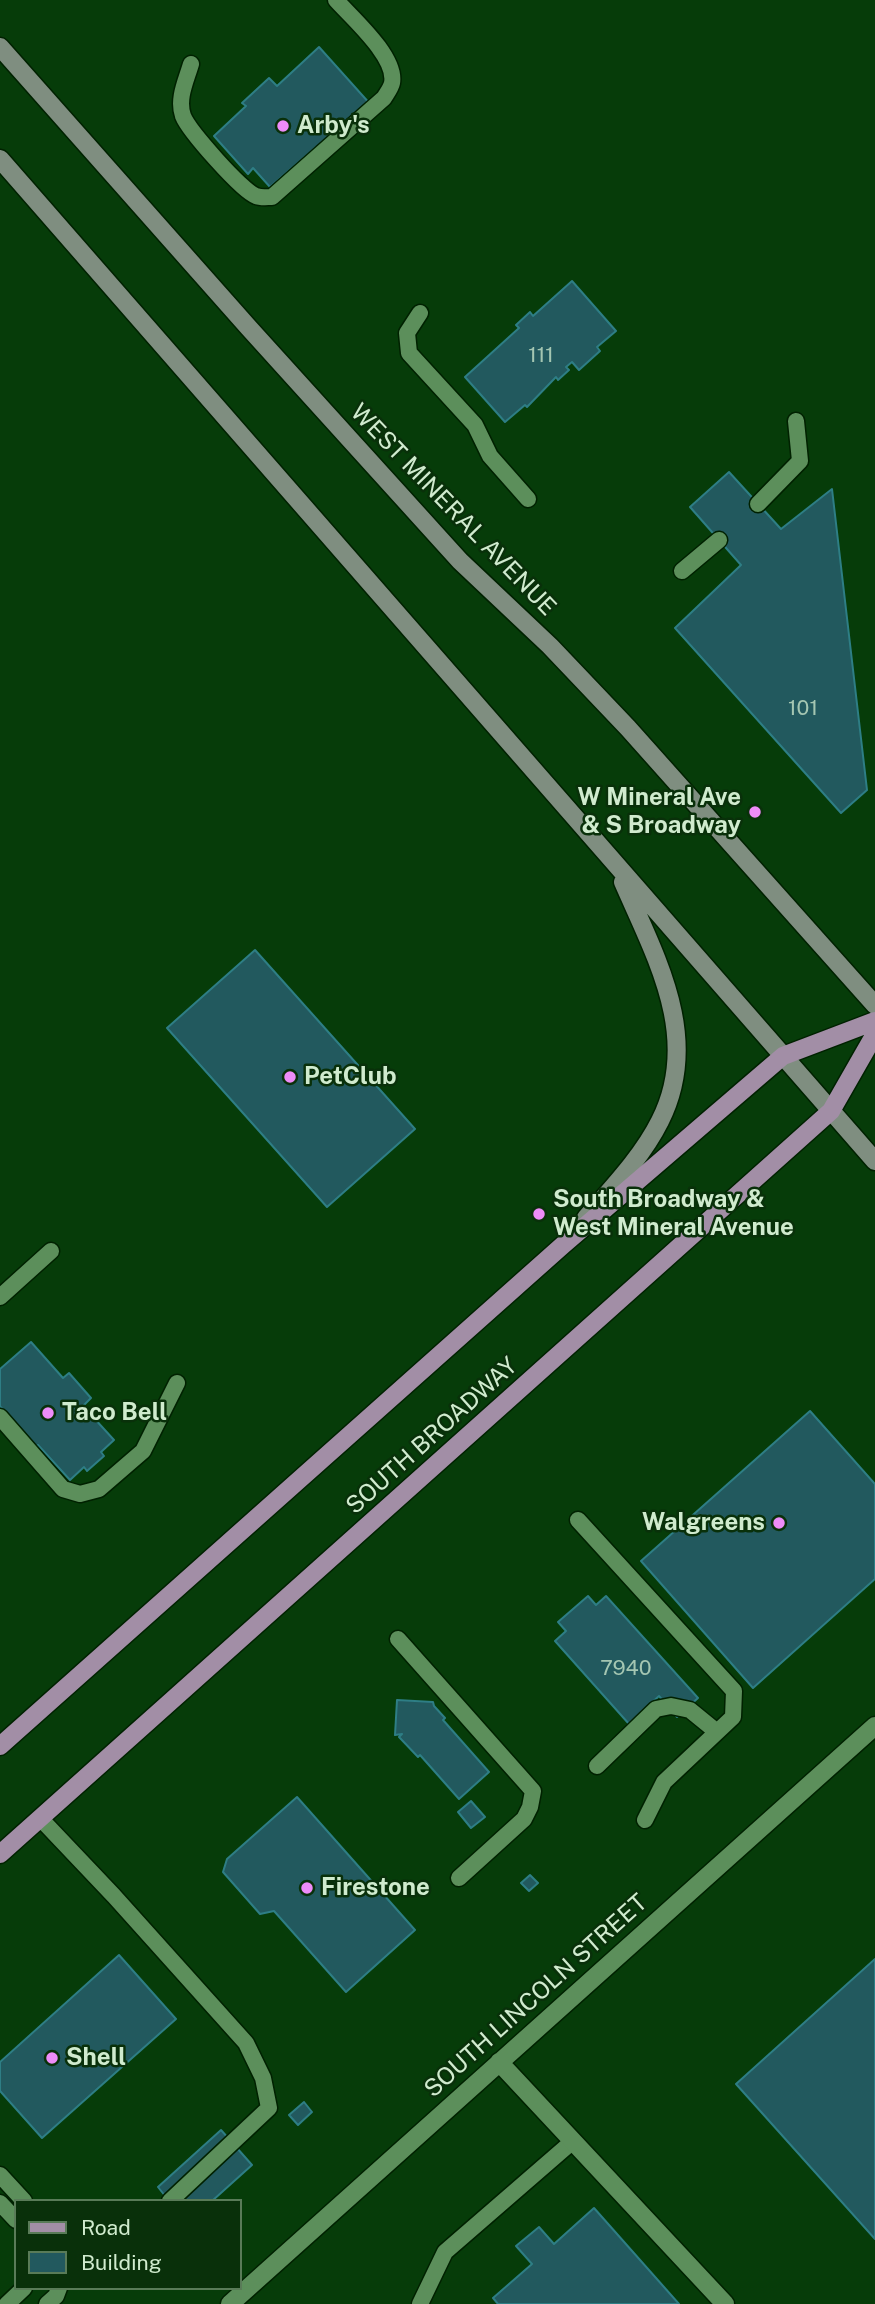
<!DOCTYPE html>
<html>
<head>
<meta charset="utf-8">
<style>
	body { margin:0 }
	#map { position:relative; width:875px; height:2304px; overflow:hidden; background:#063c09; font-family:"Public Sans",sans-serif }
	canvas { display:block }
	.legend { position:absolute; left:14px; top:2199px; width:228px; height:91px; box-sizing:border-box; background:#09300a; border:2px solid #597b58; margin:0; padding:9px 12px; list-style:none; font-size:21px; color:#d0ebce }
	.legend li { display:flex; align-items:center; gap:14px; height:35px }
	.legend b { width:35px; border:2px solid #597b58 }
</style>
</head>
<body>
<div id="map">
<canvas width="875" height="2304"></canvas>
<ul class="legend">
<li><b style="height:9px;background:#a28ea6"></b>Road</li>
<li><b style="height:19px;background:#22595e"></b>Building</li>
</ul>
</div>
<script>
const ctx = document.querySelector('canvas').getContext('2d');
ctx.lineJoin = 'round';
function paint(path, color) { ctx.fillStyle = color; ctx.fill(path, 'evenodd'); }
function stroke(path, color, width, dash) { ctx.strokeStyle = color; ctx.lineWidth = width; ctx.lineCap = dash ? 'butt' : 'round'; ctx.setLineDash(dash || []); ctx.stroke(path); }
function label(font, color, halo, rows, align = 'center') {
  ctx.font = font + ' "Public Sans",sans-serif'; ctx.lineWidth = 5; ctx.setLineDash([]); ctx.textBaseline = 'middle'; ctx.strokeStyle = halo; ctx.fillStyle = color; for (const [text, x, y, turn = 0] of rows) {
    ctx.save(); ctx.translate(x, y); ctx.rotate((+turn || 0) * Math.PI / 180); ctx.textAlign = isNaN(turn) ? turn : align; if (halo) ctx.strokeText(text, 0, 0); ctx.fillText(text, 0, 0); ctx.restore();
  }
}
const building = new Path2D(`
	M319,47L371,105L321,151L316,147L270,187L253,168L248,174L214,136L246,106L242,103L269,78L277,86Z
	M572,281L616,331L597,347L600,351L579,370L572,362L566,367L569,370L558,380L556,377L527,407L525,405L505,422L465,377L519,328L516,325L530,312L533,316Z
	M729,472L781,529L832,489L867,790L841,813L675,628L741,565L690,507Z
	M255,950L415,1129L327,1207L167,1028Z
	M31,1342L63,1378L69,1373L91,1398L83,1406L114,1440L101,1452L104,1456L87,1471L84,1467L70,1480L38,1445L33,1450L0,1406V1369Z
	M810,1411L875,1484V1579L753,1688L641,1561Z
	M588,1596L596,1605L606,1596L698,1698L677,1717L659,1696L629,1724L555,1641L566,1631L558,1622Z
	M397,1700L433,1702L434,1706L445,1718L443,1720L489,1772L459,1799L420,1755L418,1757L399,1737L402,1734L395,1735Z
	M297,1797L415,1930L346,1992L274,1911L260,1914L223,1872L227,1859Z
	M471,1801L485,1817L471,1828L458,1812Z
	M530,1875L538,1883L529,1891L521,1883Z
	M119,1955L176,2019L42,2138L0,2091V2062Z
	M875,1959V2239L736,2084Z
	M304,2102L312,2112L298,2125L289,2115Z
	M221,2130L252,2165L212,2201H169L158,2187Z
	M594,2208L679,2304H498L493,2298L532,2264L516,2246L539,2227L554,2244Z`);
paint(building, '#22595e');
stroke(building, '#2e7e85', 2);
const service = new Path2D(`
	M191,64C186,81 177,99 183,116C189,131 242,191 256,196C261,198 267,197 272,197L384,98C387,93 391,88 392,83C397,57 352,18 336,0
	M420,313L407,333L409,353L475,425L490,456L528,499
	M758,504L800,461L796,421
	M682,571L719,540
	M0,1297L51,1251
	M0,1417L63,1489L80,1494L99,1489L143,1451L177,1383
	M578,1520L734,1691L733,1717L664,1782L645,1820
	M398,1639L533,1791L530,1807L524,1819L459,1878
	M597,1766L656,1709L671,1706L690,1710L717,1732
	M40,1818L114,1896L246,2043L263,2078L269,2108L170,2201
	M0,2175L24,2201
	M0,2203L16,2220
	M7,2304L24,2288
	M47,2304L56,2296L59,2288
	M420,2304L445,2252L573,2141`);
const minor = new Path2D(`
	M499,2062L725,2304
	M230,2304L875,1726`);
const secondary = new Path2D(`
	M0,47L249,328L460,561L550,646L628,728L875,1005
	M0,159L875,1161
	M586,1218C612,1188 642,1157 660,1121C702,1038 656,958 623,882`);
const primary = new Path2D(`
	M0,1746L563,1245L783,1056L875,1021
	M0,1854L831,1111L875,1034`);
stroke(service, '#002100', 19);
stroke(minor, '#002100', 21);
stroke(secondary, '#002100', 21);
stroke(primary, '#002100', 21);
stroke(service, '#5c8f5b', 16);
stroke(minor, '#5c8f5b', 18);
stroke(secondary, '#7f8e80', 18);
stroke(primary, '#a28ea6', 18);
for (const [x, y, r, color] of [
	[283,126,7,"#ee8cf8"],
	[755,812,7,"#ee8cf8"],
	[290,1077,7,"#ee8cf8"],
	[539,1214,7,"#ee8cf8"],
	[48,1413,7,"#ee8cf8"],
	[779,1523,7,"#ee8cf8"],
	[307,1888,7,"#ee8cf8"],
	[52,2058,7,"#ee8cf8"]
]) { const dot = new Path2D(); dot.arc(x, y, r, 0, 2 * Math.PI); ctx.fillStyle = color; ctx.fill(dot); stroke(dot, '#09300a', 2.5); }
label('21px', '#a4c6b2', null, [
	["111",541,356],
	["101",803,709],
	["7940",626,1669]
]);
label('bold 24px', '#d0ebce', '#09300a', [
	["Arby's",297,126],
	["W Mineral Ave",741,798,"right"],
	["& S Broadway",741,826,"right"],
	["PetClub",304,1077],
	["South Broadway &",553,1200],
	["West Mineral Avenue",553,1228],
	["Taco Bell",62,1413],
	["Walgreens",765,1523,"right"],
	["Firestone",321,1888],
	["Shell",66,2058]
], 'left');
label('24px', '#d0ebce', '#09300a', [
	["WEST MINERAL AVENUE",453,510,46],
	["SOUTH BROADWAY",432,1436,-42],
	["SOUTH LINCOLN STREET",536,1996,-42]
]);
</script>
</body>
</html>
